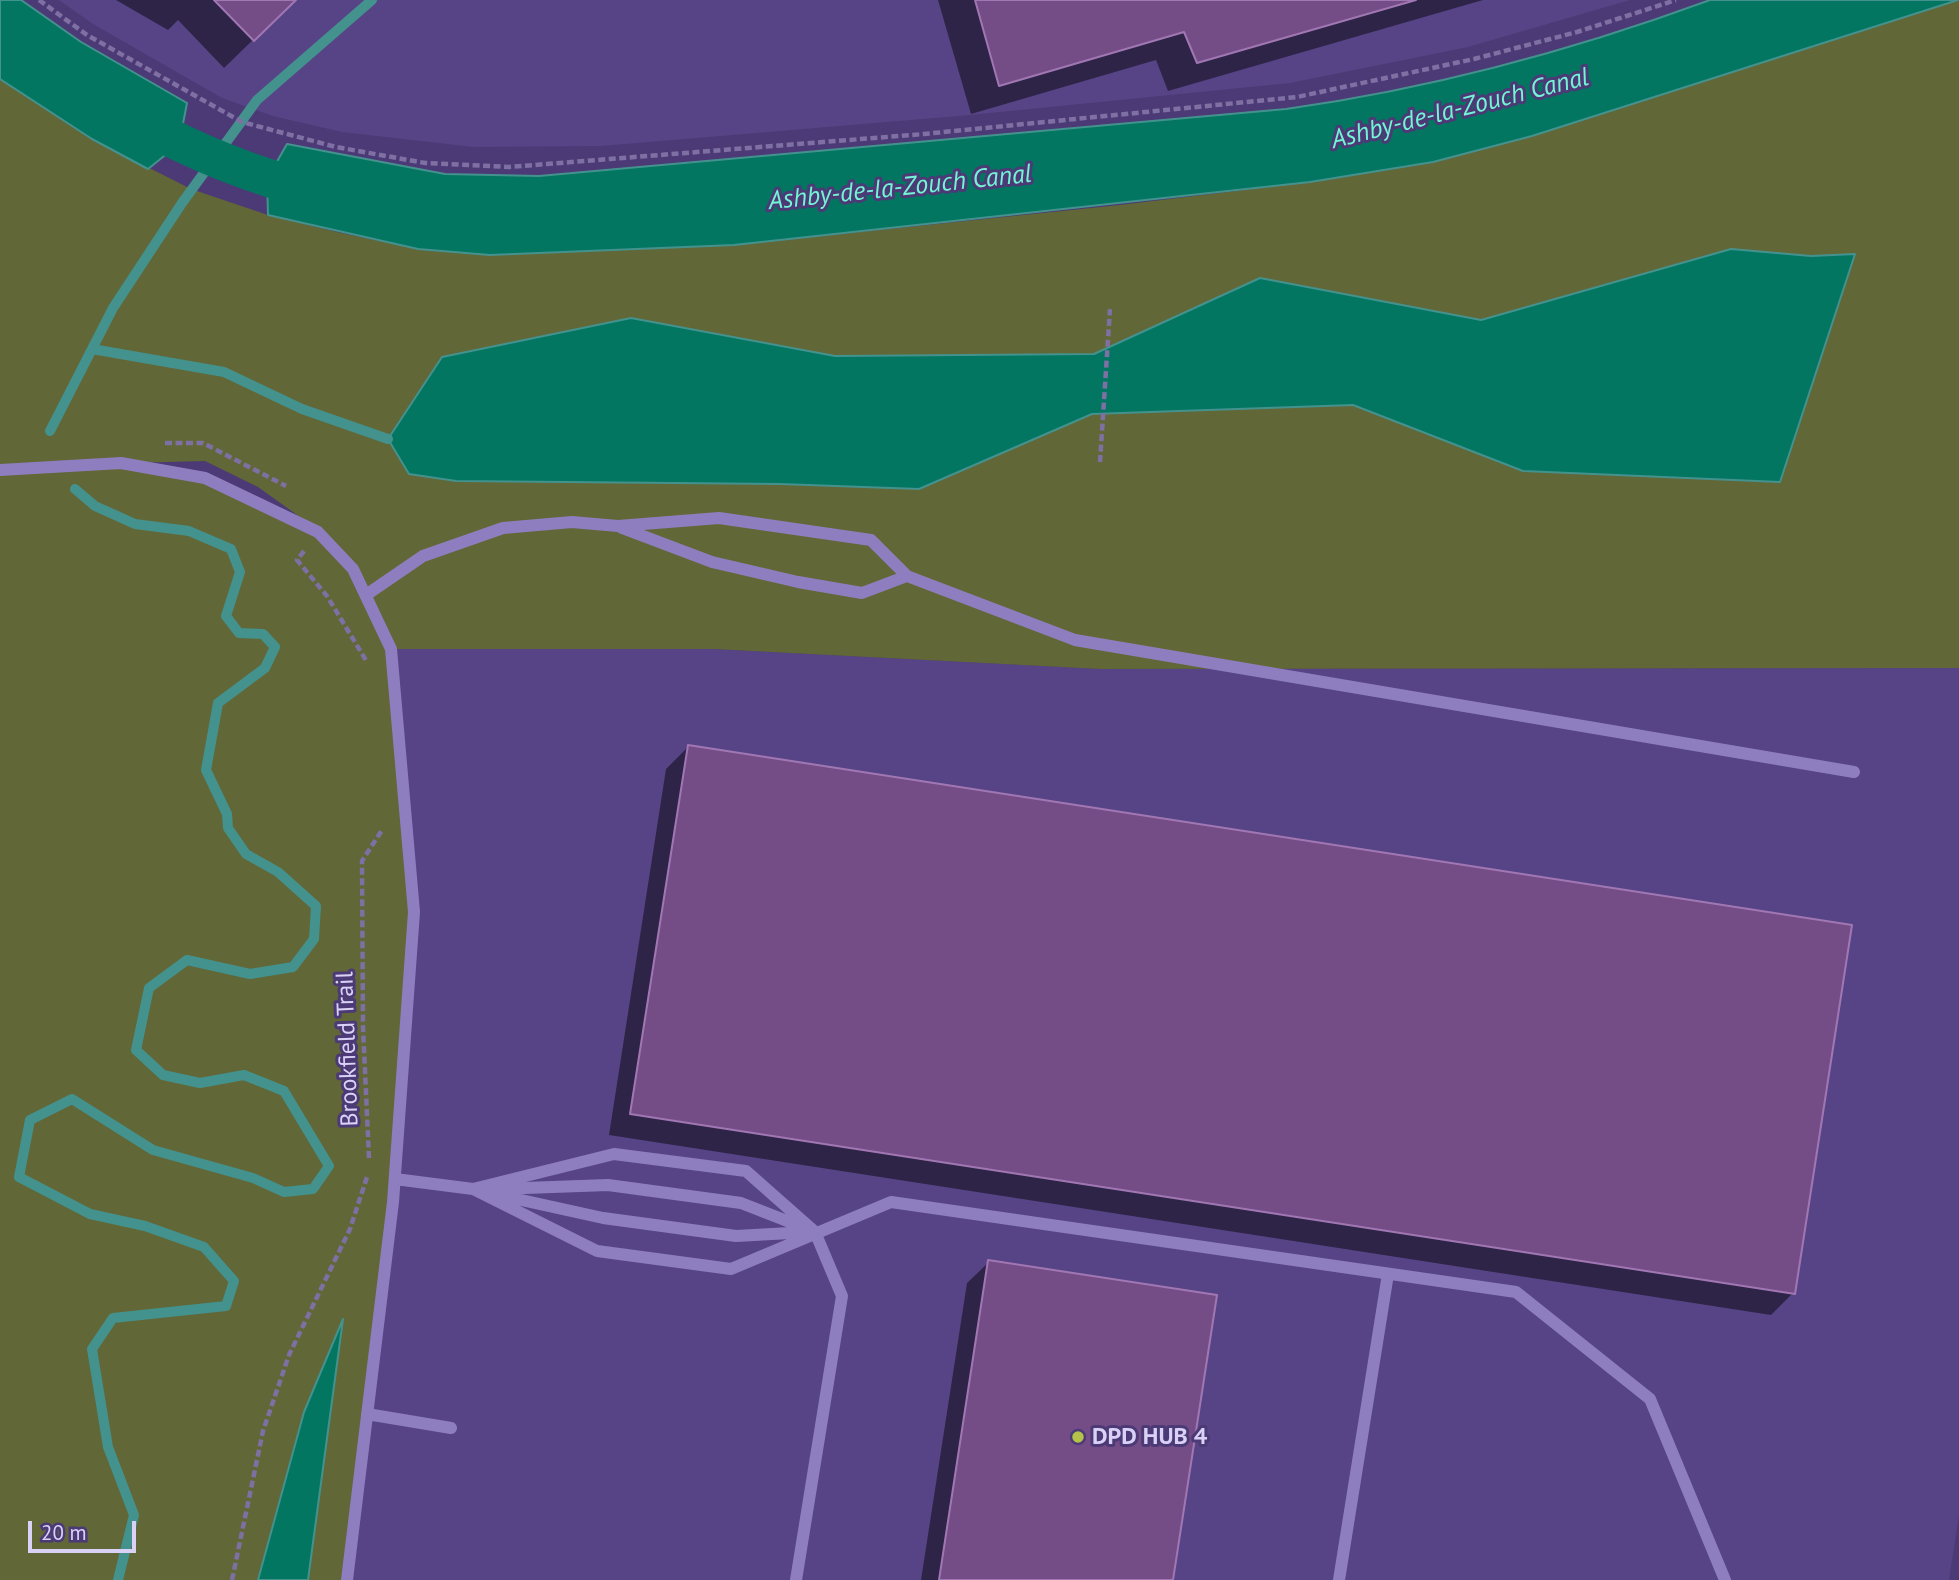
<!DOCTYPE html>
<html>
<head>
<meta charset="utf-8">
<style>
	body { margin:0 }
	#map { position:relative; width:1959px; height:1580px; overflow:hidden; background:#4c3a76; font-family:"PT Sans",sans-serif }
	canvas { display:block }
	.scale { position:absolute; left:28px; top:1521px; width:108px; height:32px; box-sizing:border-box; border:4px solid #dad2f6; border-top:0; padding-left:9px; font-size:21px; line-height:24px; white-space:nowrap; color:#dad2f6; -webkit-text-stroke:5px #4c3a76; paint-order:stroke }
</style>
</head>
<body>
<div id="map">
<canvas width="1959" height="1580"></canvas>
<div class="scale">20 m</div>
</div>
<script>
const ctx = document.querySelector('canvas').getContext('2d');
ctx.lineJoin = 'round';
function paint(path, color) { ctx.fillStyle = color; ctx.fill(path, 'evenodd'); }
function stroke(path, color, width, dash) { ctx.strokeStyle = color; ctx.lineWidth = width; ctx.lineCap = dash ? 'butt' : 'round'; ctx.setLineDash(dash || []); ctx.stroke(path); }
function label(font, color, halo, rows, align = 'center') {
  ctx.font = font + ' "PT Sans",sans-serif'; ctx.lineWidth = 6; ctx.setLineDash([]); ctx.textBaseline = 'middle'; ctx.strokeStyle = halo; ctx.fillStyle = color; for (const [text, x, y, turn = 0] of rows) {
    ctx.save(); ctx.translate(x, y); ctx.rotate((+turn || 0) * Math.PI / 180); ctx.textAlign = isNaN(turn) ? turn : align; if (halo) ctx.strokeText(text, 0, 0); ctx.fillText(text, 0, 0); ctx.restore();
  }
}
paint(new Path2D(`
	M59,0H1630L1468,47L1290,83L970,115L601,146L474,147L342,132L273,116L222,98L93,24Z
	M391,649H713L1101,669L1959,668V1515L1949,1580H347Z`), '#574486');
paint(new Path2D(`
	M1959,0V668L1100,669L713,649H392L414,912L393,1202L347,1580H0V79L92,139L191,189L268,215L341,233L418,249L490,255L734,245L1120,205L1310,182L1433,162L1532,136ZM205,461L258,487L311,525L205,478L126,463Z`), '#616737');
const water = new Path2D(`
	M0,0H21L81,42L187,103L179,144L148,169L92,139L0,79Z
	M1710,0H1958L1532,136L1433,162L1310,182L734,245L490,255L418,249L268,215L267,179L287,144L445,174L539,176L1286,109C1429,89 1574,50 1710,0Z
	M1731,249L1811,256L1855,254L1780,482L1523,471L1353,405L1092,414L919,489L780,484L456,481L409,474L388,439L442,357L631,318L835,356L1094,354L1260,278L1481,320Z
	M343,1319L308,1580H258L304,1412Z`);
paint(water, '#037662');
stroke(water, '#44928e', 2);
paint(new Path2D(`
	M116,0H294L224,68L178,20L168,30Z
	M938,0H1483L1168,91L1156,60L971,114Z
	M688,747L1793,1293L1771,1315L609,1135L666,769Z
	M989,1262L1171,1580H921L967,1283Z`), '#0007');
stroke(new Path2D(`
	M92,349L224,372L302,409L388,439
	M50,431L113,308L182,203L257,100L372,0
	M75,489L95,506L135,524L189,531L231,549L240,572L226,616L239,633L263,634L275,647L265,668L218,703L206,770L227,814L228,828L246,854L278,872L316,906L314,939L293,967L250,974L187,960L149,988L136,1050L163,1075L200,1083L244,1075L284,1091L329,1166L313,1189L284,1192L253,1178L153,1150L72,1099L30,1120L19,1177L90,1214L145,1226L204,1247L234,1281L226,1306L113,1318L92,1349L108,1447L134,1515L118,1580`), '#44928e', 10);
stroke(new Path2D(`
	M135,119C193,152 253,176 318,192`), '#037662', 38);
const building = new Path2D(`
	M214,0H296L254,41Z
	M975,0H1416L1197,63L1184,32L999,86Z
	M688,745L1852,925L1795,1294L630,1114Z
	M988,1260L1217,1295L1173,1580H939Z`);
paint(building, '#744c86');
stroke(building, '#a077b3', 2);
stroke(new Path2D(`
	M39,0L87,35L242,122L336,147L425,163L509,167L924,134L1297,97L1474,59L1577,32L1676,0
	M165,443H203L286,486
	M1100,462L1110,309
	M304,551L297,560L327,596L367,662
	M369,1158L363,1027L362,861L382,830
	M232,1580L263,1431L289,1355L350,1229L368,1174`), '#7e70a3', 4.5, [7, 3.5]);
stroke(new Path2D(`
	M0,470L121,463L205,478L318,532L353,569L391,649L414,912L393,1202L347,1580
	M622,528L712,562L798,582L862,593L907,576
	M366,595L423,556L503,528L572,522L618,526L719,518L871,540L907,576L1075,640L1854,772
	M395,1179L473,1189L614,1154L746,1171L815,1232L842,1296L796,1580
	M473,1189L597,1251L731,1269L891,1202L1516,1292L1650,1399L1725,1580
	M497,1189L608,1185L741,1203L805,1228
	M494,1194L603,1218L736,1236L808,1232
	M367,1414L451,1428
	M1339,1580L1388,1274`), '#8e7ec0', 12);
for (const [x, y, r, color] of [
	[1078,1437,7,"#b5c249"]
]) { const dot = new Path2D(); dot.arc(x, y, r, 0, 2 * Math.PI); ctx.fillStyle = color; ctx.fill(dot); stroke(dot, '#4c3a76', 2.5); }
label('24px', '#dad2f6', '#4c3a76', [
	["Brookfield Trail",348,1049,-92]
]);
label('bold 24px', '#dad2f6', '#4c3a76', [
	["DPD HUB 4",1092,1437]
], 'left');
label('italic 26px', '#72f5d5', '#4c3a76', [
	["Ashby-de-la-Zouch Canal",1460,109,-14],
	["Ashby-de-la-Zouch Canal",900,188,-6]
]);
</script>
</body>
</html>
